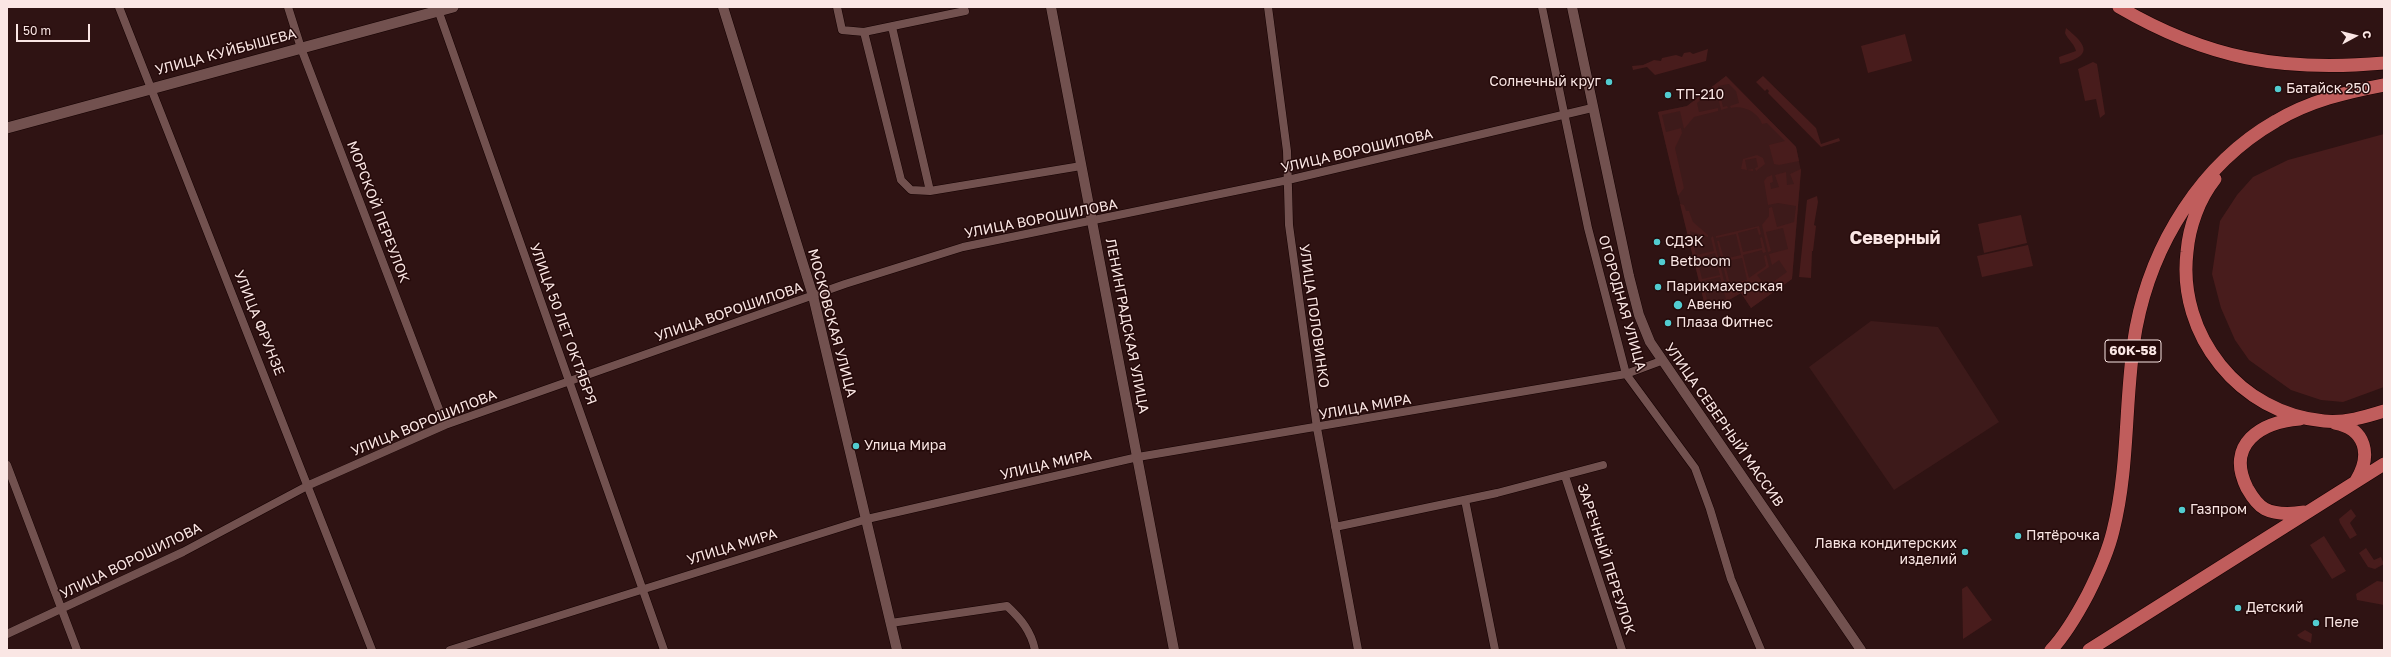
<!DOCTYPE html>
<html>
<head>
<meta charset="utf-8">
<style>
	body { margin:0 }
	#map { position:relative; width:2391px; height:657px; overflow:hidden; background:#2f1313; font-family:"Golos Text",sans-serif }
	canvas { display:block }
	.frame { position:absolute; inset:0; border:8px solid #fae6e4; pointer-events:none }
	.north { position:absolute; left:2335px; top:16px; width:40px; height:40px; -webkit-text-stroke:3px #250a0a; paint-order:stroke; rotate:83deg; font-size:11px; font-weight:700; line-height:16px; text-align:center; color:#fae6e4 }
	.north::after { content:''; display:block; margin:auto; width:14px; height:18px; background:#fae6e4; clip-path:polygon(50% 0,100% 100%,50% 72%,0 100%) }
	.scale { position:absolute; left:16px; top:24px; width:74px; height:18px; box-sizing:border-box; border:2px solid #fae6e4; border-top:0; padding-left:5px; font-size:12px; line-height:14px; white-space:nowrap; color:#fae6e4; -webkit-text-stroke:3px #250a0a; paint-order:stroke }
</style>
</head>
<body>
<div id="map">
<canvas width="2391" height="657"></canvas>
<div class="frame"></div>
<div class="north">С</div>
<div class="scale">50 m</div>
</div>
<script>
const ctx = document.querySelector('canvas').getContext('2d');
ctx.lineJoin = 'round';
function paint(path, color) { ctx.fillStyle = color; ctx.fill(path, 'evenodd'); }
function stroke(path, color, width, dash) { ctx.strokeStyle = color; ctx.lineWidth = width; ctx.lineCap = dash ? 'butt' : 'round'; ctx.setLineDash(dash || []); ctx.stroke(path); }
function label(font, color, halo, rows, align = 'center') {
  ctx.font = font + ' "Golos Text",sans-serif'; ctx.lineWidth = 3; ctx.setLineDash([]); ctx.textBaseline = 'middle'; ctx.strokeStyle = halo; ctx.fillStyle = color; for (const [text, x, y, turn = 0] of rows) {
    ctx.save(); ctx.translate(x, y); ctx.rotate((+turn || 0) * Math.PI / 180); ctx.textAlign = isNaN(turn) ? turn : align; if (halo) ctx.strokeText(text, 0, 0); ctx.fillText(text, 0, 0); ctx.restore();
  }
}
paint(new Path2D(`
	M1726,76L1796,147L1801,171L1792,279L1751,308L1741,293L1717,307L1706,310L1658,112L1687,106Z
	M1871,321L1938,327L1999,422L1894,490L1809,367Z`), '#3d1a1a');
paint(new Path2D(`
	M2066,28C2088,46 2093,56 2060,64L2059,57L2076,51C2074,43 2068,40 2065,33Z
	M1905,34L1912,61L1868,73L1861,46Z
	M1708,49L1706,61L1655,75L1647,67L1633,70L1632,66L1643,65L1654,60L1661,61L1662,58L1676,55L1682,57L1684,53L1690,52L1693,54Z
	M2093,62L2097,64L2105,114L2100,118L2096,99L2085,101L2078,69Z
	M1726,76L1796,147L1799,161L1779,165L1774,164L1769,145L1785,141L1767,123L1762,124C1758,112 1743,105 1731,108L1730,106L1739,103L1736,91L1729,84L1718,86L1723,107L1727,106L1728,108L1721,110L1717,93L1706,95L1697,103L1699,112L1718,108V111L1694,117L1684,129L1680,111L1662,115L1666,132L1681,128L1682,133L1675,148L1684,188L1678,196L1658,112L1687,106Z
	M1763,76L1816,128L1821,144L1839,138L1840,141L1821,147L1768,93L1769,91L1767,89L1765,91L1756,82Z
	M2384,134V387L2343,402L2321,400L2291,390L2249,360L2235,340L2221,308L2212,274L2220,221L2237,195L2253,177L2288,160Z
	M1757,155L1763,158L1765,164L1756,171L1755,168L1758,167L1756,158L1745,160L1747,170L1753,169V171L1741,169L1743,159Z
	M1801,169L1792,279L1751,308L1741,293L1717,307L1706,310L1680,204L1684,205L1686,211H1689L1693,222L1708,235V237L1690,231L1696,255L1714,251L1711,238L1713,236L1719,261L1717,262L1715,253L1697,258L1702,279L1720,275L1717,265L1720,264L1725,285L1723,286L1720,277L1702,281L1708,303L1726,299L1723,288L1728,287L1723,265L1725,264L1730,284L1747,280L1742,258L1722,262L1717,241H1719L1724,259L1741,255L1736,234L1716,238V236L1759,226L1761,234L1759,235L1757,228L1738,233L1743,252L1762,248L1760,238L1762,237L1766,252L1763,253L1762,250L1743,255L1749,278L1766,266L1764,256L1766,255L1769,267L1757,275L1766,287L1787,272L1779,260L1772,265L1769,254L1788,249L1783,228L1766,232L1771,251L1768,252L1762,225L1769,216V208L1772,207L1777,227L1794,222L1796,206L1778,203L1768,205L1764,181L1767,177L1772,175L1773,182L1770,183L1771,189L1779,187L1775,175L1786,172L1787,185L1794,184L1790,174Z
	M1817,196L1818,202L1814,225L1816,226L1813,251H1812L1811,278L1799,277L1807,200Z
	M2021,215L2027,243L1984,253L1978,224Z
	M2028,245L2033,266L1982,277L1977,256Z
	M2351,509L2356,516L2350,523L2357,535L2350,539L2340,523L2339,519Z
	M2324,536L2346,571L2332,579L2310,545Z
	M2366,548L2374,560L2381,557L2384,564L2375,569L2368,567L2359,553Z
	M2377,581L2384,582V605L2357,600L2356,594Z
	M1967,586L1992,620L1963,639L1962,589Z
	M2305,630L2312,634L2311,643L2300,638L2297,635Z`), '#481c1c');
const minor = new Path2D(`
	M119,7L372,650
	M288,7L301,48L445,425
	M437,7L664,650
	M837,7L842,30L864,32L901,180L911,190L930,191L1081,166
	M1268,7L1287,151L1289,225L1317,428L1358,650
	M1542,7L1588,228L1626,374L1695,468L1710,509L1731,579L1761,650
	M892,27L930,191
	M864,32L965,11
	M7,465L77,650
	M1565,476L1622,650
	M1465,500L1495,650
	M1335,527L1497,493L1603,465
	M891,623L1007,606C1021,619 1031,631 1035,650
	M7,634L183,552L309,485L445,425L845,284L963,247L1288,180L1592,108
	M450,650L867,519L1138,457L1626,374L1661,361`);
const tertiary = new Path2D(`
	M723,7L813,296L897,650
	M1051,7L1174,650
	M1572,7L1629,276L1639,315L1650,342L1861,650`);
const secondary = new Path2D(`
	M7,128L453,7`);
const trunk = new Path2D(`
	M2119,7C2208,59 2282,72 2384,63
	M2215,179C2199,199 2189,227 2187,252C2177,335 2240,414 2324,421C2345,423 2365,417 2384,411
	M2300,419C2261,422 2225,444 2247,488C2251,495 2257,505 2265,509C2277,515 2291,514 2304,512
	M2335,423C2366,429 2372,455 2356,481
	M2051,650C2066,634 2078,613 2088,594C2098,574 2108,552 2113,531C2130,464 2124,395 2136,328C2152,244 2201,164 2276,121C2309,101 2347,92 2384,85
	M2089,650L2384,464`);
stroke(minor, '#150102', 9);
stroke(tertiary, '#150102', 11);
stroke(secondary, '#150102', 12);
stroke(trunk, '#150102', 14);
stroke(minor, '#72514f', 8);
stroke(tertiary, '#72514f', 10);
stroke(secondary, '#72514f', 11);
stroke(trunk, '#c05d5c', 13);
for (const [x, y, r, color] of [
	[1609,82,4,"#52ccd0"],
	[2278,89,4,"#52ccd0"],
	[1668,95,4,"#52ccd0"],
	[1657,242,4,"#52ccd0"],
	[1662,262,4,"#52ccd0"],
	[1658,287,4,"#52ccd0"],
	[1678,305,5,"#52ccd0"],
	[1668,323,4,"#52ccd0"],
	[856,446,4,"#52ccd0"],
	[2182,510,4,"#52ccd0"],
	[2018,536,4,"#52ccd0"],
	[1965,552,4,"#52ccd0"],
	[2238,608,4,"#52ccd0"],
	[2316,623,4,"#52ccd0"]
]) { const dot = new Path2D(); dot.arc(x, y, r, 0, 2 * Math.PI); ctx.fillStyle = color; ctx.fill(dot); stroke(dot, '#250a0a', 1.5); }
for (const [x, y, w] of [
	[2133,351,56]
]) { const box = new Path2D(); box.roundRect(x - w / 2, y - 11, w, 22, 3); ctx.fillStyle = '#250a0a'; ctx.fill(box); stroke(box, '#fae6e4', 1); }
label('bold 13px', '#fae6e4', null, [
	["60К-58",2133,351]
]);
label('14px', '#fae6e4', '#250a0a', [
	["УЛИЦА КУЙБЫШЕВА",226,52,-15],
	["УЛИЦА ВОРОШИЛОВА",1357,151,-13],
	["МОРСКОЙ ПЕРЕУЛОК",378,212,69],
	["УЛИЦА ВОРОШИЛОВА",1041,219,-11],
	["ОГОРОДНАЯ УЛИЦА",1622,303,74],
	["УЛИЦА ВОРОШИЛОВА",729,312,-19],
	["УЛИЦА ПОЛОВИНКО",1314,316,82],
	["УЛИЦА ФРУНЗЕ",259,323,68],
	["МОСКОВСКАЯ УЛИЦА",832,323,75],
	["УЛИЦА 50 ЛЕТ ОКТЯБРЯ",563,324,70],
	["ЛЕНИНГРАДСКАЯ УЛИЦА",1127,326,79],
	["УЛИЦА МИРА",1365,407,-10],
	["УЛИЦА ВОРОШИЛОВА",424,423,-22],
	["УЛИЦА СЕВЕРНЫЙ МАССИВ",1724,425,55],
	["УЛИЦА МИРА",1046,465,-13],
	["УЛИЦА МИРА",732,547,-17],
	["ЗАРЕЧНЫЙ ПЕРЕУЛОК",1606,559,72],
	["УЛИЦА ВОРОШИЛОВА",131,561,-26]
]);
label('14px', '#fae6e4', '#250a0a', [
	["Солнечный круг",1601,82,"right"],
	["Батайск 250",2286,89],
	["ТП-210",1676,95],
	["СДЭК",1665,242],
	["Betboom",1670,262],
	["Парикмахерская",1666,287],
	["Авеню",1687,305],
	["Плаза Фитнес",1676,323],
	["Улица Мира",864,446],
	["Газпром",2190,510],
	["Пятёрочка",2026,536],
	["Лавка кондитерских",1957,544,"right"],
	["изделий",1957,560,"right"],
	["Детский",2246,608],
	["Пеле",2324,623]
], 'left');
label('bold 18px', '#fae6e4', '#250a0a', [
	["Северный",1895,238]
]);
</script>
</body>
</html>
